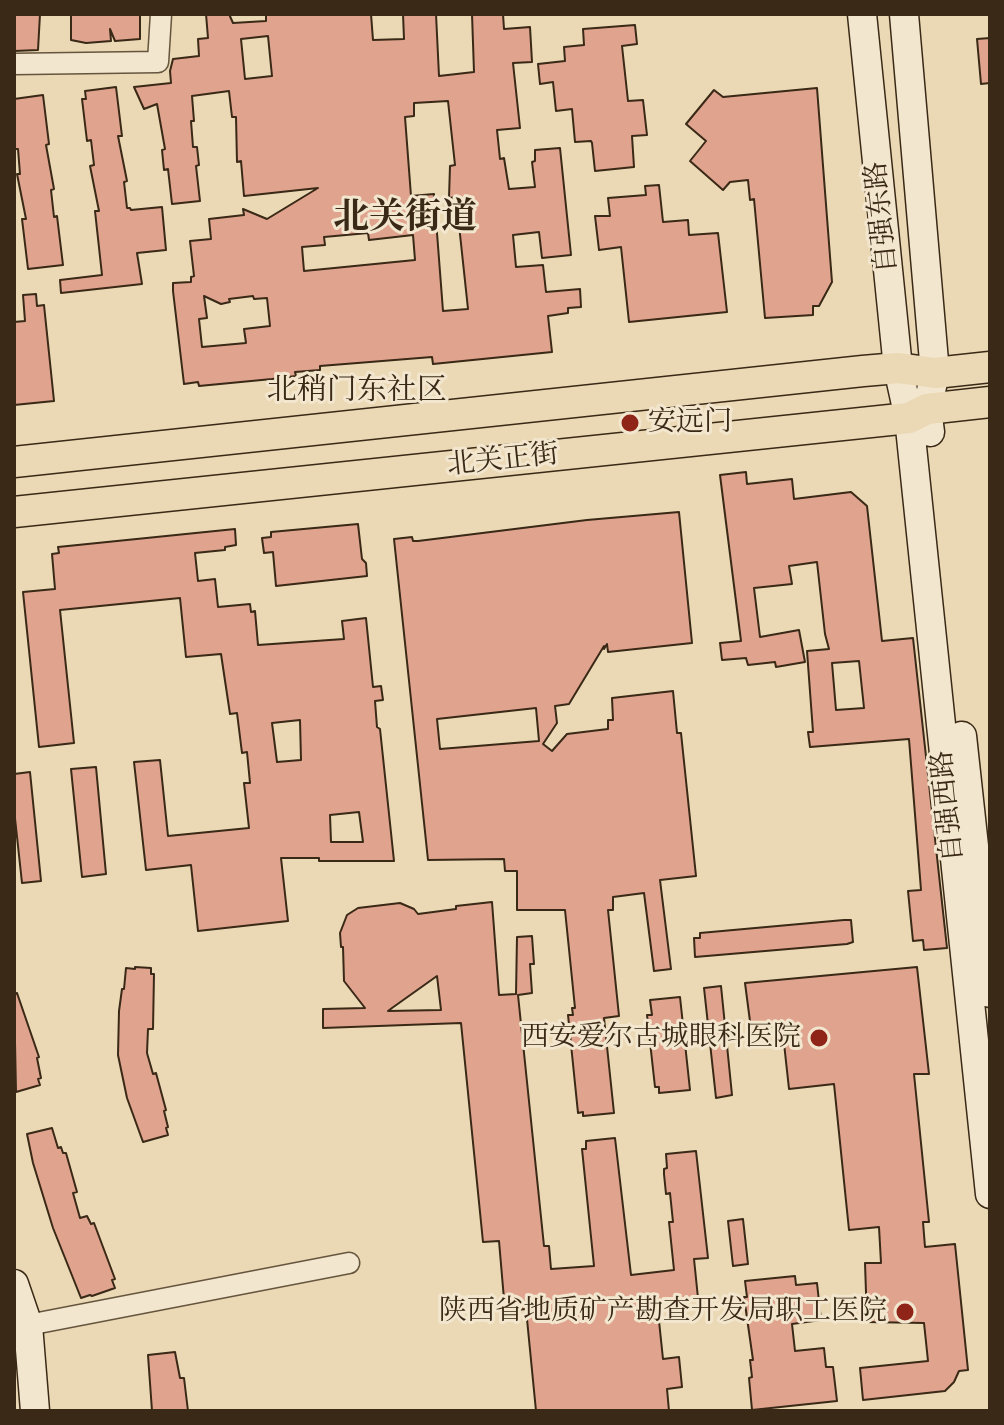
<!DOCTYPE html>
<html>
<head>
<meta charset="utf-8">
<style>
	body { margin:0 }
	#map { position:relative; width:1004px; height:1425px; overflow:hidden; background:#ebd8b4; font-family:"Libre Bodoni",serif }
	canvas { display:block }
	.frame { position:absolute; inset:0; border:16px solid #392916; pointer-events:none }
</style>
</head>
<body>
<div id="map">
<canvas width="1004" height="1425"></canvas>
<div class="frame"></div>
</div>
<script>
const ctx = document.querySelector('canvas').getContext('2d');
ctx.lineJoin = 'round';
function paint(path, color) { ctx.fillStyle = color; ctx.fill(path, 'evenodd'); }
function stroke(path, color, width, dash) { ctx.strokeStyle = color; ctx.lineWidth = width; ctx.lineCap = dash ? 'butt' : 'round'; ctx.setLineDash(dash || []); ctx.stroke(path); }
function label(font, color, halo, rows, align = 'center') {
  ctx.font = font + ' "Libre Bodoni","Noto Serif SC",serif'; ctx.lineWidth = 6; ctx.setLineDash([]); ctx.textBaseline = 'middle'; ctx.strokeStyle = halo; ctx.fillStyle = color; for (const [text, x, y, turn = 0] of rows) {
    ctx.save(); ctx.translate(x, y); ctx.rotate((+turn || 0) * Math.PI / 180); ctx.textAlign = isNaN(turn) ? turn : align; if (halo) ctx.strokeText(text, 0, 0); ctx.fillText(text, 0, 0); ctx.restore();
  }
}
const building = new Path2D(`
	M14,14H40L38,50L14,51Z
	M71,14H140V39L115,41L110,29L111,41L86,43L71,40Z
	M206,14H229L233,23L266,21V14H371L373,40L404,39L403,14H436L439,76L474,72L472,14H503L504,29L530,27L532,62L513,63L520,128L497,130L500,159L504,158L509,189L535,187L532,162L535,161V150L560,148L571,255L542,258L539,232L513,235L516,267L543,265L546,292L580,289L581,307L568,308V313L548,316L552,352L433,364L432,357L320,366V370L295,372L296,376L272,379L199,386L198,382L184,384L173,291V283L191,282V277L194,276L190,241L211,239L209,219L244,215L243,209L267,219L318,188L244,196L241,161L237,162L236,117H232L229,91L192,96L194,121H191L193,147H197L199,165L196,166L200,201L172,204L168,169L164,170L162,150L165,149L157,104L144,109L134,87L171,83L170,71L173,59L199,56L198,39L208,38ZM268,36L272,76L245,79L241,39ZM448,101L455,165L450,166L449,198L456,197L468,309L443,311L434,194L411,196L405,117L414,116V103ZM368,233L369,240L413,235L415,260L304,271L302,247L325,245L324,237ZM204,296L221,304L230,302L229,299L253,296L254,299L267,298L270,326L244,329L246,343L202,347L199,319L207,318Z
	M635,25L637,44L622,46L628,101L643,100L647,135L632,136L634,167L595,171L592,143L591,141L575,142L572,109L556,111L553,82L540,84L538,64L565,61L564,47L584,45L583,29Z
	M990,38V83L981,84L977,39Z
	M116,87L122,136H118L127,181L124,182L127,208H130L131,210L162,207L166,250L137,253L142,284L61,293L60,280L102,275L95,211H99L90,166L94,165L91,140L87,141L82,99H86L85,91Z
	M817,88L832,282L819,306H813V315L765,318L754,199L750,200L748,180L730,182L723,190L690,161L706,141L686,124L714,90L723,97Z
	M43,95L49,144L46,145L54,189L51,190L54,217L57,216L63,265L28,269L22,219H26L17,174H20L18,149H14V99Z
	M659,185L663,222L688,220L689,235L718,233L727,312L629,322L621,247L599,250L595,216H610L608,198L646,195L645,186Z
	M36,294L37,306L44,305L54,401L14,405V322L25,321L23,295Z
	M746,472L747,484L792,479L794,499L851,492L867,506L882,641L913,638L947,948L924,950L923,940L913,941L908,891L921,890L909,739L810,747L808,732H813L807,651L829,649L825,634L817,562L789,566L792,584L754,588L760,637L799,630L805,662L776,667L775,662L748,665L746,658L722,660L720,643L741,641L720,475ZM859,661L864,708L836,710L832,663Z
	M679,512L692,643L608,652L607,644L604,649V646L569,704L555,706L557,723L543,744L552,751L567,734L608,729V720H613L612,698L673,691L677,733H681L696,876L660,880L671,969L654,971L644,893L613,897V910H608L619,1016L604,1018L614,1113L583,1116V1112L578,1113L568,1015H573L572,1008H575L565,910H517V871H505L504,859L428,860L394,539L412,537L413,541H418L587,520ZM536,708L539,741L440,749L437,719Z
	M358,524L362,559L366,563L367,576L276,586L273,552L264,553L262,538L271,537V532Z
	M235,529L236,545L225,547V550L195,553L198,581L215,579L218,607L250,604L251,612L255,611L258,645L344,639L342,621L366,618L373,687L381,686L383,700L375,701L377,727L380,729L394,861H319V858H281L288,921L198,931L191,865L146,870L134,762L160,760L168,836L249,828L244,783H250L247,752L242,753L237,713L230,714L221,654L186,657L180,598L60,610L74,743L39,747L23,592L55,589L52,554L59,553L58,547ZM300,720L301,760L277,762L272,723ZM359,812L363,842H331L330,815Z
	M96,767L106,874L82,877L71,769Z
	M30,772L41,881L22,883L14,809V774Z
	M492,902L499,995L516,994L517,937L532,936L534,964H530L532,993L518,995L544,1246H549L551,1269L594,1266L582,1149H586V1141L615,1138L631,1275L674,1270L669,1222H673L670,1193L666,1194L664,1174V1169L667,1168L666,1154L696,1151L708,1258L694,1259L698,1298L657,1302L663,1359L679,1357L682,1387L667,1389L669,1411H536L526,1309L505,1311L499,1241L483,1242L461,1023L323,1028V1009L365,1008L344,981L343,947H341L340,933L347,915L358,908L400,903L414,909L418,914L456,909V906ZM437,976L441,1010L388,1011L392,1008Z
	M844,920H851L853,942L847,944L695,957L694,938H700V933Z
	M135,967L151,968V974H154L153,1029H148L147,1053L153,1074L156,1073L166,1110L164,1111L168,1127L166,1128L168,1135L143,1142L127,1098L118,1055L119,1011L122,989H124L126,968L135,969Z
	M917,967L929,1074H914L929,1222H923L925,1247L955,1244L968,1370L959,1371L954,1382L945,1391L863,1400L860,1368L928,1361L924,1323L867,1322L865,1263H881L879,1227L849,1230L834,1084L789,1089L782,1025L751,1029L745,983Z
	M721,986L732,1095L716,1098L704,988Z
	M17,993L39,1057L37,1058L41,1078L38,1079L40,1085L16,1092L14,994Z
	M680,997L690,1090L659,1093V1087H655L647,1015H652L650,1000Z
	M52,1128L58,1148L61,1147L63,1153H66L77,1192L73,1193L80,1218L87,1216L91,1224L94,1223L115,1279L112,1280L115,1288L92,1296L90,1295L81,1298L53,1228L33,1163L27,1134Z
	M743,1219L748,1264L733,1266L728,1221Z
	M795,1276L796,1285L817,1283L821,1320L792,1324L795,1351L824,1348L826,1367H833L837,1401L752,1410L749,1378L752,1377L750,1360H753L744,1297H747L745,1281Z
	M175,1352L180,1378H184L188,1411H152L148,1355Z`);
paint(building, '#dfa38e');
stroke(building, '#392916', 2);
const street = new Path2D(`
	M14,64L158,62L161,14
	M28,1325L349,1263`);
const secondary = new Path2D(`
	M862,14L898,368L909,418L990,1194
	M904,14L935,373L927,409L930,432
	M962,736L990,993
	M14,1284L28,1325L35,1411`);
const primary = new Path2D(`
	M14,462L863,371L898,368L935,373L990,367
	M14,512L909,418L927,409L990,402`);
stroke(street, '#66553e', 23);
stroke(secondary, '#392916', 31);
stroke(primary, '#392916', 33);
stroke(street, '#f2e6ce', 20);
stroke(secondary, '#f2e6ce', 28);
stroke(primary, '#ebd8b4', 30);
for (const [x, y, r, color] of [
	[630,423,10,"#8f2418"],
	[819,1038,10,"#8f2418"],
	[905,1312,10,"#8f2418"]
]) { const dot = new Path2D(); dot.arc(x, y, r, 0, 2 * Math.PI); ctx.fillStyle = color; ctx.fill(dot); stroke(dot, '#f2e6ce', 3); }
label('28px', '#392916', '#f2e6ce', [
	["自强东路",883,217,-96],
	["北关正街",503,461,-6],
	["自强西路",949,806,-96]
]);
label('28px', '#392916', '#f2e6ce', [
	["安远门",648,423,"left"],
	["西安爱尔古城眼科医院",801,1038],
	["陕西省地质矿产勘查开发局职工医院",887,1312]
], 'right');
label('30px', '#392916', '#f2e6ce', [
	["北稍门东社区",357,392]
]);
label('bold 36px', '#392916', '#f2e6ce', [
	["北关街道",405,219]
]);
</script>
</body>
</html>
